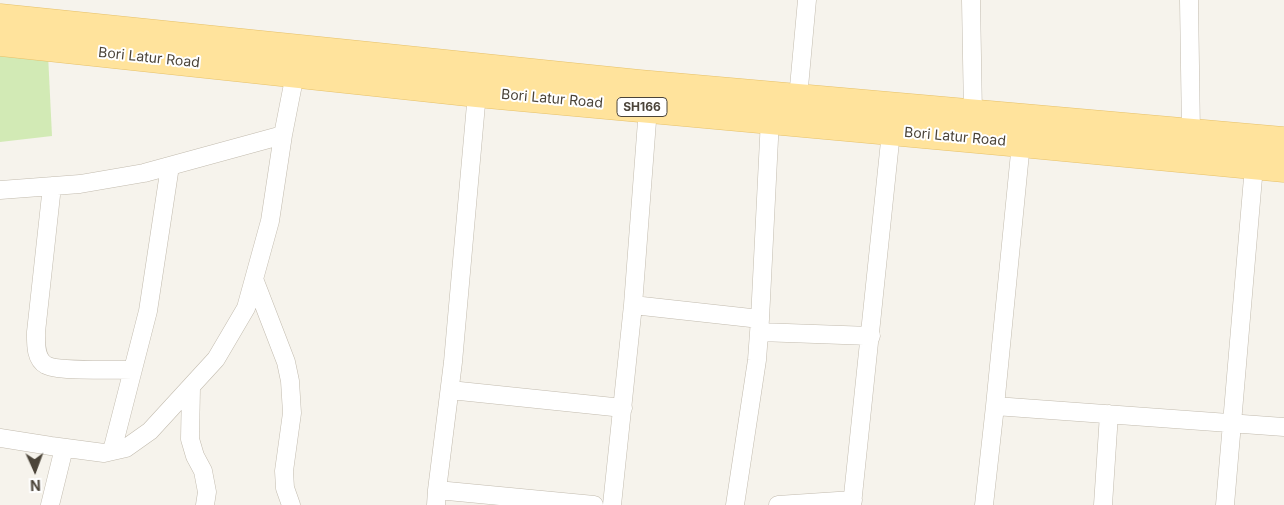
<!DOCTYPE html>
<html>
<head>
<meta charset="utf-8">
<style>
	body { margin:0 }
	#map { position:relative; width:1284px; height:505px; overflow:hidden; background:#f6f3ec; font-family:Inter,sans-serif }
	canvas { display:block }
	.north { position:absolute; left:10px; top:445px; width:50px; height:50px; -webkit-text-stroke:4px #fff; paint-order:stroke; rotate:178deg; font-size:14px; font-weight:700; line-height:20px; text-align:center; color:#4b4439 }
	.north::after { content:''; display:block; margin:auto; width:18px; height:22px; background:#4b4439; clip-path:polygon(50% 0,100% 100%,50% 72%,0 100%) }
</style>
</head>
<body>
<div id="map">
<canvas width="1284" height="505"></canvas>
<div class="north">N</div>
</div>
<script>
const ctx = document.querySelector('canvas').getContext('2d');
ctx.lineJoin = 'round';
function paint(path, color) { ctx.fillStyle = color; ctx.fill(path, 'evenodd'); }
function stroke(path, color, width, dash) { ctx.strokeStyle = color; ctx.lineWidth = width; ctx.lineCap = dash ? 'butt' : 'round'; ctx.setLineDash(dash || []); ctx.stroke(path); }
function label(font, color, halo, rows, align = 'center') {
  ctx.font = font + ' Inter,sans-serif'; ctx.lineWidth = 4; ctx.setLineDash([]); ctx.textBaseline = 'middle'; ctx.strokeStyle = halo; ctx.fillStyle = color; for (const [text, x, y, turn = 0] of rows) {
    ctx.save(); ctx.translate(x, y); ctx.rotate((+turn || 0) * Math.PI / 180); ctx.textAlign = isNaN(turn) ? turn : align; if (halo) ctx.strokeText(text, 0, 0); ctx.fillText(text, 0, 0); ctx.restore();
  }
}
paint(new Path2D(`
	M0,29L47,34L52,136L0,142Z`), '#d2eab5');
const street = new Path2D(`
	M971,0L973,114
	M1189,0L1191,133
	M798,98L807,0
	M1021,143L995,406L1284,427
	M52,186L36,332C36,343 35,359 46,365C57,372 117,369 133,370
	M0,190L80,184L144,173L283,135
	M254,279L286,362L290,381L292,413L284,471L285,488L291,505
	M633,305L760,319L770,119
	M759,332L871,336
	M191,387L190,439L195,456L203,471L207,492L205,505
	M450,390L623,408
	M0,438L51,446L104,453L126,448L150,431L216,359L246,308L270,221L283,135L295,74
	M112,451L148,311L170,166
	M437,490L594,505
	M50,505L64,448
	M436,505L437,490L453,362L477,93
	M612,505L633,305L648,108
	M735,505L757,360L760,319
	M778,505L853,500
	M852,505L891,132
	M984,505L995,406
	M1103,505L1109,414
	M1225,505L1254,166`);
const primary = new Path2D(`
	M0,18L639,84L1284,141
	M0,42L477,93L1021,143L1284,168`);
stroke(street, '#c2bbae', 19);
stroke(primary, '#e6c16a', 29);
stroke(street, '#fff', 18);
stroke(primary, '#ffe39c', 28);
for (const [x, y, w] of [
	[642,107,50]
]) { const box = new Path2D(); box.roundRect(x - w / 2, y - 9.5, w, 19, 4); ctx.fillStyle = '#fff'; ctx.fill(box); stroke(box, '#4b4439', 1); }
label('bold 12px', '#4b4439', null, [
	["SH166",642,107]
]);
label('14px', '#4b4439', '#fff', [
	["Bori Latur Road",149,58,6],
	["Bori Latur Road",552,99,5],
	["Bori Latur Road",955,137,5]
]);
</script>
</body>
</html>
